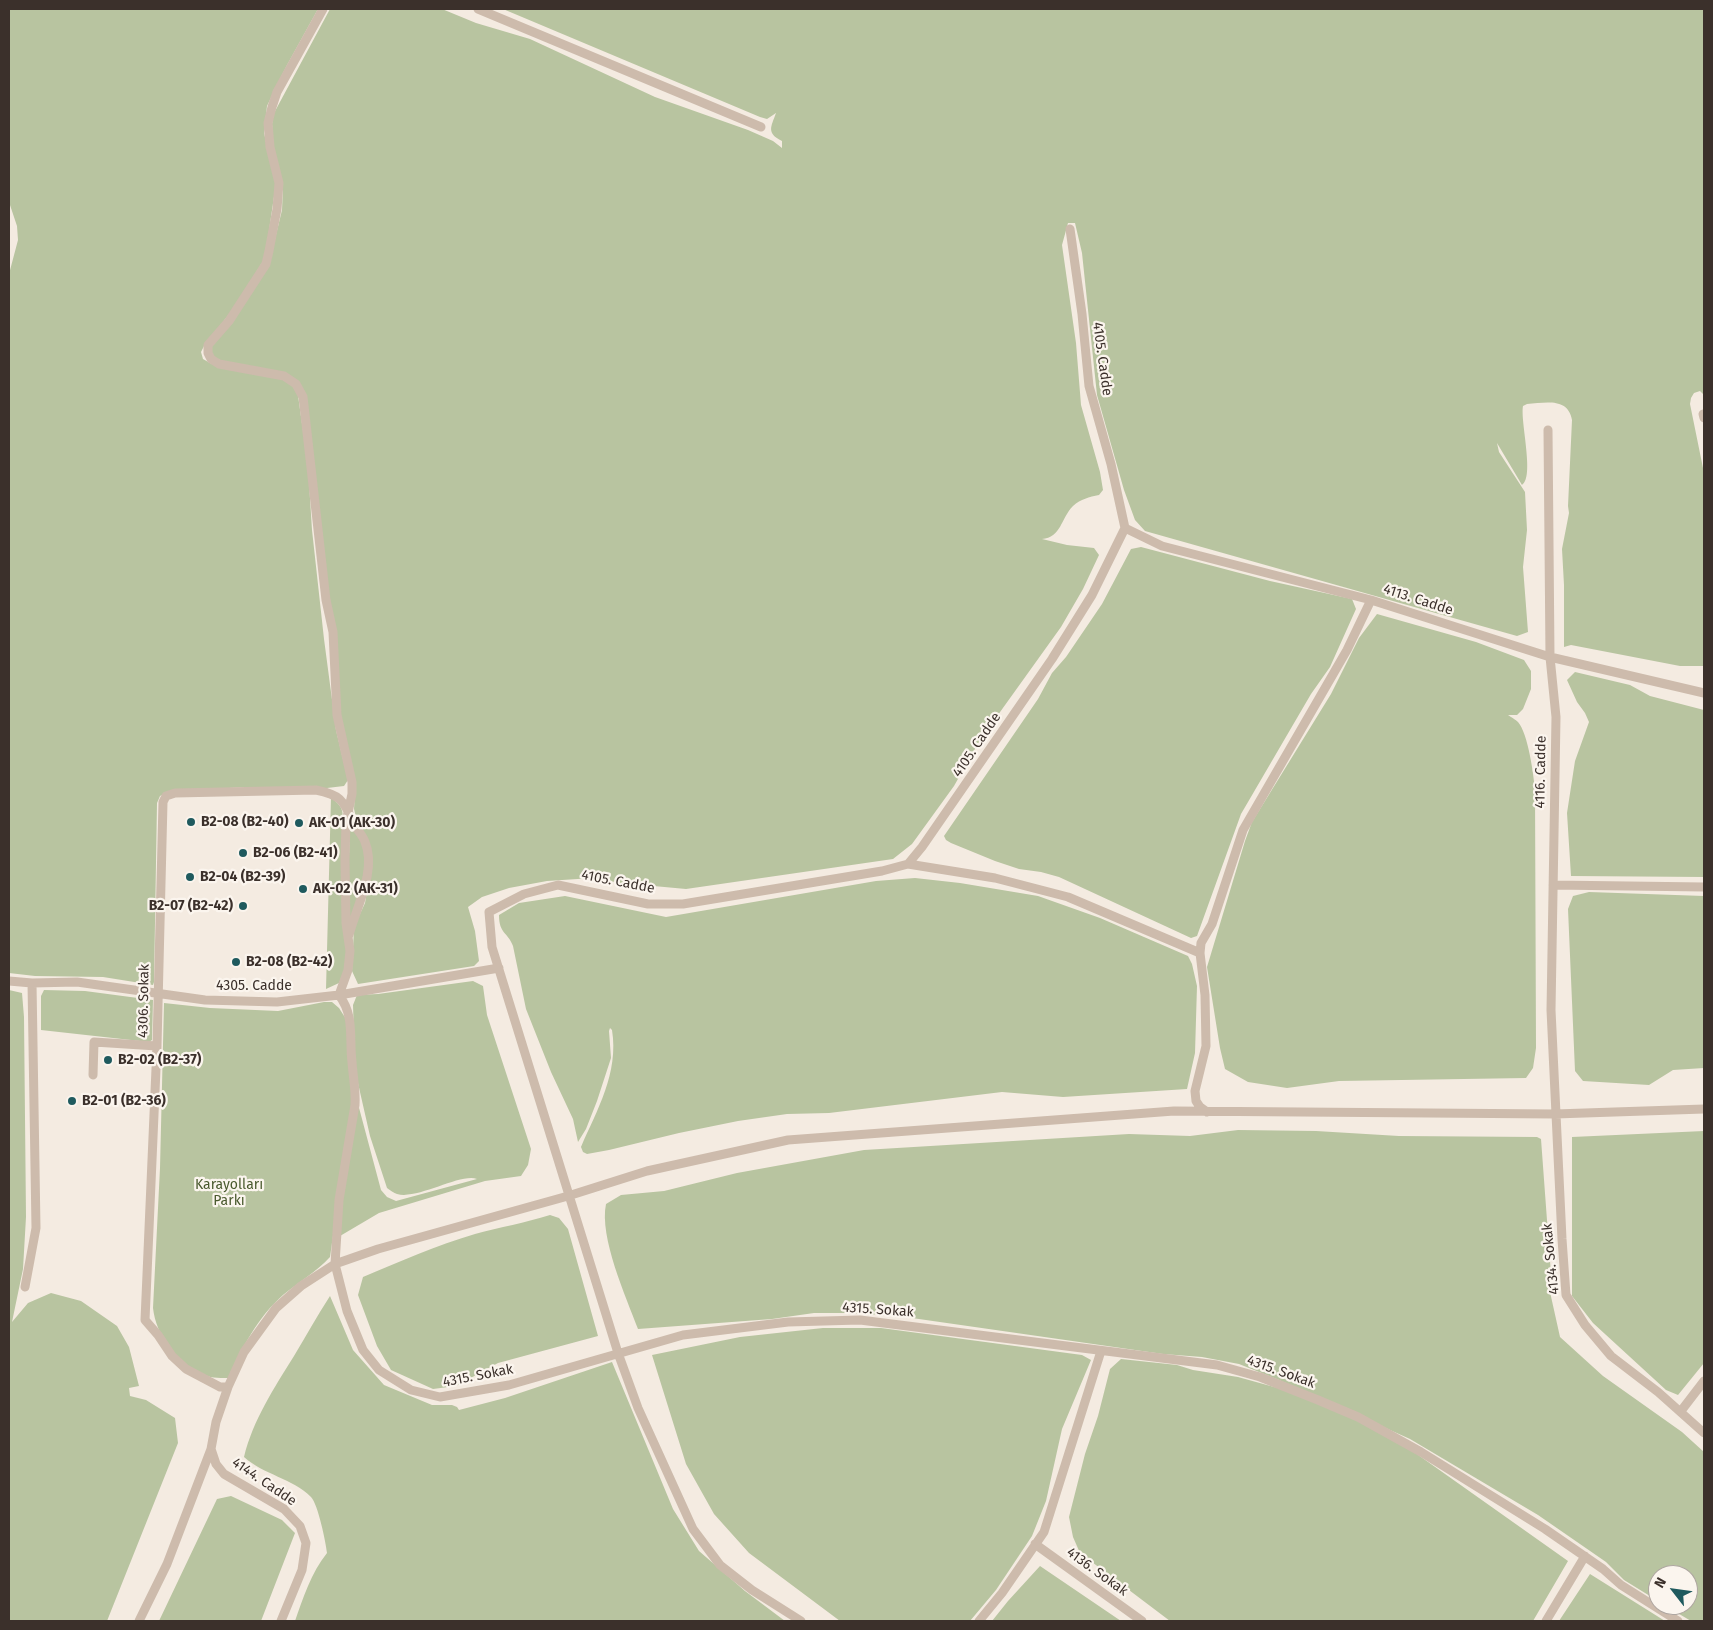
<!DOCTYPE html>
<html>
<head>
<meta charset="utf-8">
<style>
	body { margin:0 }
	#map { position:relative; width:1713px; height:1630px; overflow:hidden; background:#f4ebe1; font-family:"Fira Sans",sans-serif }
	canvas { display:block }
	.frame { position:absolute; inset:0; border:10px solid #3b302b; pointer-events:none }
	.north { position:absolute; left:1648px; top:1565px; width:50px; height:50px; box-sizing:border-box; background:#fbf5ee; border:1px solid #aea6a0; border-radius:50%; rotate:300deg; font-size:14px; font-weight:700; line-height:20px; text-align:center; color:#3b302b }
	.north::after { content:''; display:block; margin:auto; width:18px; height:22px; background:#1f5a5e; clip-path:polygon(50% 0,100% 100%,50% 72%,0 100%) }
</style>
</head>
<body>
<div id="map">
<canvas width="1713" height="1630"></canvas>
<div class="frame"></div>
<div class="north">N</div>
</div>
<script>
const ctx = document.querySelector('canvas').getContext('2d');
ctx.lineJoin = 'round';
function paint(path, color) { ctx.fillStyle = color; ctx.fill(path, 'evenodd'); }
function stroke(path, color, width, dash) { ctx.strokeStyle = color; ctx.lineWidth = width; ctx.lineCap = dash ? 'butt' : 'round'; ctx.setLineDash(dash || []); ctx.stroke(path); }
function label(font, color, halo, rows, align = 'center') {
  ctx.font = font + ' "Fira Sans",sans-serif'; ctx.lineWidth = 4.5; ctx.setLineDash([]); ctx.textBaseline = 'middle'; ctx.strokeStyle = halo; ctx.fillStyle = color; for (const [text, x, y, turn = 0] of rows) {
    ctx.save(); ctx.translate(x, y); ctx.rotate((+turn || 0) * Math.PI / 180); ctx.textAlign = isNaN(turn) ? turn : align; if (halo) ctx.strokeText(text, 0, 0); ctx.fillText(text, 0, 0); ctx.restore();
  }
}
paint(new Path2D(`
	M9,9H318L286,67L267,106L264,133L276,183L265,258L234,308L204,346L201,352L203,359L210,363L280,379L291,383L300,394L306,435L312,530L324,639L336,730L348,780L344,786L327,788L249,787L169,791L160,796L157,803L154,982L153,985L103,977L35,976L9,973V274L18,240L17,226L9,202Z
	M330,9H442L476,23L530,39L655,97L748,130L773,141L782,148V141C766,133 771,127 776,113L767,119L760,117L503,9H1704V395L1700,391L1694,393L1691,398L1690,404L1704,473V666H1680L1571,645L1564,647V585L1562,549L1569,513L1568,506L1572,420C1568,397 1545,403 1527,404L1523,406C1520,421 1535,477 1522,485L1497,443L1499,452L1525,492L1527,530L1523,567L1528,632L1517,636L1145,531L1135,520L1124,490L1097,395L1082,253L1075,223H1068L1062,245L1076,343L1081,405L1100,472L1103,490L1099,495C1089,497 1081,499 1073,506C1061,518 1061,538 1042,539L1067,545L1094,548L1099,555L1083,589L1061,627L980,740L954,786L912,844L893,859L686,889L621,883L593,878L547,881L509,888L482,897L468,907L475,931L479,961L474,966L358,984L352,971L354,927L365,903L371,868L369,845L357,821L354,809L355,791L342,731L322,566L296,381L213,358L211,350L212,345L268,268L282,210L283,186L274,153L272,124L274,113Z
	M1141,547L1270,581L1352,599L1356,609L1330,667L1311,694L1241,814L1197,936L1191,938L1059,877L1041,872L1019,869L995,861L951,843L946,840L944,836L1038,699L1052,673L1066,657L1102,604L1131,549Z
	M1377,614L1476,642L1524,660L1531,671V689L1523,709L1517,715H1508C1511,717 1516,720 1518,722C1528,733 1534,776 1535,791L1536,1048L1533,1068L1526,1078L1339,1081L1287,1088L1248,1082L1225,1069L1220,1048L1207,967L1245,841L1252,822L1331,694L1359,638Z
	M1575,672L1630,685L1650,696L1704,710V877L1571,876L1567,813L1575,761L1589,722L1585,713L1577,702L1567,680Z
	M331,797C342,807 344,809 342,824L347,944L344,972L339,983L326,989Z
	M350,830C366,834 369,863 365,877C361,892 355,907 349,922L348,880Z
	M915,878L960,883L1038,896L1100,918L1188,956L1192,964L1197,986L1195,1053L1187,1089L1063,1097L1002,1092L829,1113L787,1114L738,1121L679,1133L609,1150L587,1154L583,1152L581,1147C597,1110 619,1073 612,1030L610,1028L609,1031L611,1058L597,1101L586,1129L578,1142L573,1119L551,1072L526,1009L513,946C508,932 499,934 499,915L519,903L565,896L666,917L876,881Z
	M1589,892L1704,896V1068L1673,1070L1649,1085L1583,1081L1575,1071L1568,909L1573,896Z
	M473,981L483,986L487,1015L531,1149L528,1165L521,1176L485,1181L379,1213L340,1236L343,1189L358,1104L381,1190L387,1197L396,1201L477,1179C460,1173 418,1200 397,1194C394,1193 390,1190 387,1188L370,1136L355,1070L353,1005L357,995L378,994Z
	M9,990L22,993L24,1017L26,1217L23,1269L12,1322L28,1303L51,1293L81,1301L117,1326L129,1347L139,1386L129,1388L130,1396L146,1400L175,1418L178,1443L107,1621H9Z
	M44,990L85,991L153,1000L152,1040L149,1042L41,1030V996Z
	M324,1002H332L339,1008L346,1019L353,1094L330,1257C316,1272 299,1282 283,1295C257,1318 243,1347 228,1378C218,1378 209,1378 201,1374C176,1363 156,1335 153,1308L160,1168L164,1003L210,1008L278,1011Z
	M1238,1130L1316,1131L1399,1136L1537,1137L1541,1139L1552,1288L1550,1292L1560,1337L1603,1376L1682,1432L1704,1452V1621H1691L1664,1605H1688V1575H1658V1601L1624,1580L1606,1562L1538,1515L1410,1439L1279,1380L1239,1364L1202,1357L1163,1354L898,1316L850,1313H814L772,1319L638,1329C626,1297 599,1237 606,1204L621,1195L664,1191L737,1173L864,1150L1129,1134L1190,1136Z
	M1704,1131V1363L1678,1395L1666,1390L1593,1323L1572,1296V1137Z
	M550,1215L559,1218L568,1229L598,1336L498,1363L456,1386L433,1389L391,1370L377,1346L358,1295L363,1277C399,1262 437,1245 475,1234C500,1227 525,1223 550,1215Z
	M330,1296L353,1350L384,1385L432,1405H452L457,1407L459,1410L505,1398L612,1362L673,1509L699,1551L745,1591L785,1621H295C303,1598 311,1573 327,1553C326,1543 318,1504 311,1497C292,1478 264,1475 244,1457C253,1420 274,1388 294,1356C306,1336 317,1316 330,1296Z
	M823,1328H881L1082,1355L1091,1360L1062,1429L1046,1501L1032,1536L996,1590L970,1621H840L749,1553L714,1514L686,1464L652,1355L740,1337Z
	M1121,1359L1177,1365L1193,1370L1238,1377L1285,1390L1356,1419L1414,1452L1568,1561L1533,1621H1170L1080,1553L1073,1537L1069,1517L1085,1454L1098,1416L1110,1369Z
	M231,1496L282,1520L295,1533L261,1621H159L217,1499Z
	M1040,1566L1121,1621H992L1008,1601Z
	M1590,1574L1665,1621H1559Z`), '#b8c4a0');
stroke(new Path2D(`
	M323,9L277,92L272,107L268,123L270,147L279,183L277,209L269,251L266,264L229,321L208,345V353L211,359L219,364L284,376L296,384L303,397L326,600L333,632L337,715L352,782V794L346,822L345,860L346,923L350,951L348,970L339,995C355,1016 349,1038 352,1062C353,1077 356,1090 355,1105L339,1200L335,1264L347,1311L363,1350L379,1370L411,1390L440,1397L509,1385L683,1335L788,1322L860,1320L1217,1365L1260,1377L1318,1400L1358,1417L1421,1452L1545,1529L1603,1569L1621,1585L1678,1621
	M478,9L761,127
	M1703,414L1704,418
	M1548,430L1550,657L1556,717L1551,1010L1562,1239L1566,1295L1585,1325L1611,1356L1658,1392L1704,1433
	M1125,528L1162,546L1371,600L1550,657L1704,693
	M908,864L995,878L1068,897L1200,953
	M1553,885L1704,887
	M9,981L32,983L77,982L205,1000L277,1002L339,995L499,968
	M93,1075L94,1042L157,1046
	M1207,1112L1200,1107L1196,1101L1195,1091L1206,1046L1205,995L1200,953L1201,943L1212,924L1243,830L1347,650L1371,600
	M25,1287L36,1228L32,983
	M228,1387H220L186,1369L172,1356L158,1335L145,1320L157,1046L163,802L166,796L175,793L316,790C340,795 343,799 353,822C356,829 363,835 365,842C377,870 356,908 349,935
	M1681,1411L1704,1381
	M211,1449L216,1464L224,1474L284,1509L300,1526L306,1543L302,1570L281,1621
	M1035,1544L1142,1621
	M139,1621L167,1564L211,1449L216,1422L228,1387L244,1352L276,1308L301,1286L335,1264L378,1249L568,1196L647,1171L788,1140L1174,1111L1555,1114L1704,1109
	M801,1621L752,1590L720,1565L693,1529L638,1408L618,1353L492,947L489,912L524,894L558,885L648,904H683L882,871L908,864L922,847L1052,659L1092,595L1125,528L1111,464L1089,386L1082,314L1070,229
	M979,1621L1002,1593L1044,1532L1101,1351
	M1546,1621L1585,1556`), '#cdbbac', 9);
for (const [x, y, r, color] of [
	[191,822,5,"#1f5a5e"],
	[299,823,5,"#1f5a5e"],
	[243,853,5,"#1f5a5e"],
	[190,877,5,"#1f5a5e"],
	[303,889,5,"#1f5a5e"],
	[243,906,5,"#1f5a5e"],
	[236,962,5,"#1f5a5e"],
	[108,1060,5,"#1f5a5e"],
	[72,1101,5,"#1f5a5e"]
]) { const dot = new Path2D(); dot.arc(x, y, r, 0, 2 * Math.PI); ctx.fillStyle = color; ctx.fill(dot); stroke(dot, '#fbf5ee', 2); }
label('14px', '#3b302b', '#fbf5ee', [
	["4105. Cadde",1102,359,82],
	["4113. Cadde",1418,600,18],
	["4105. Cadde",977,745,-56],
	["4116. Cadde",1541,772,-89],
	["4105. Cadde",618,882,11],
	["4305. Cadde",254,986],
	["4306. Sokak",144,1001,-89],
	["4134. Sokak",1551,1259,-96],
	["4315. Sokak",878,1310,4],
	["4315. Sokak",1281,1372,20],
	["4315. Sokak",478,1376,-11],
	["4144. Cadde",264,1482,34],
	["4136. Sokak",1097,1572,36]
]);
label('bold 14px', '#3b302b', '#fbf5ee', [
	["B2-08 (B2-40)",201,822],
	["AK-01 (AK-30)",309,823],
	["B2-06 (B2-41)",253,853],
	["B2-04 (B2-39)",200,877],
	["AK-02 (AK-31)",313,889],
	["B2-07 (B2-42)",233,906,"right"],
	["B2-08 (B2-42)",246,962],
	["B2-02 (B2-37)",118,1060],
	["B2-01 (B2-36)",82,1101]
], 'left');
label('14px', '#4a5a2e', '#fbf5ee', [
	["Karayolları",229,1185],
	["Parkı",229,1201]
]);
</script>
</body>
</html>
